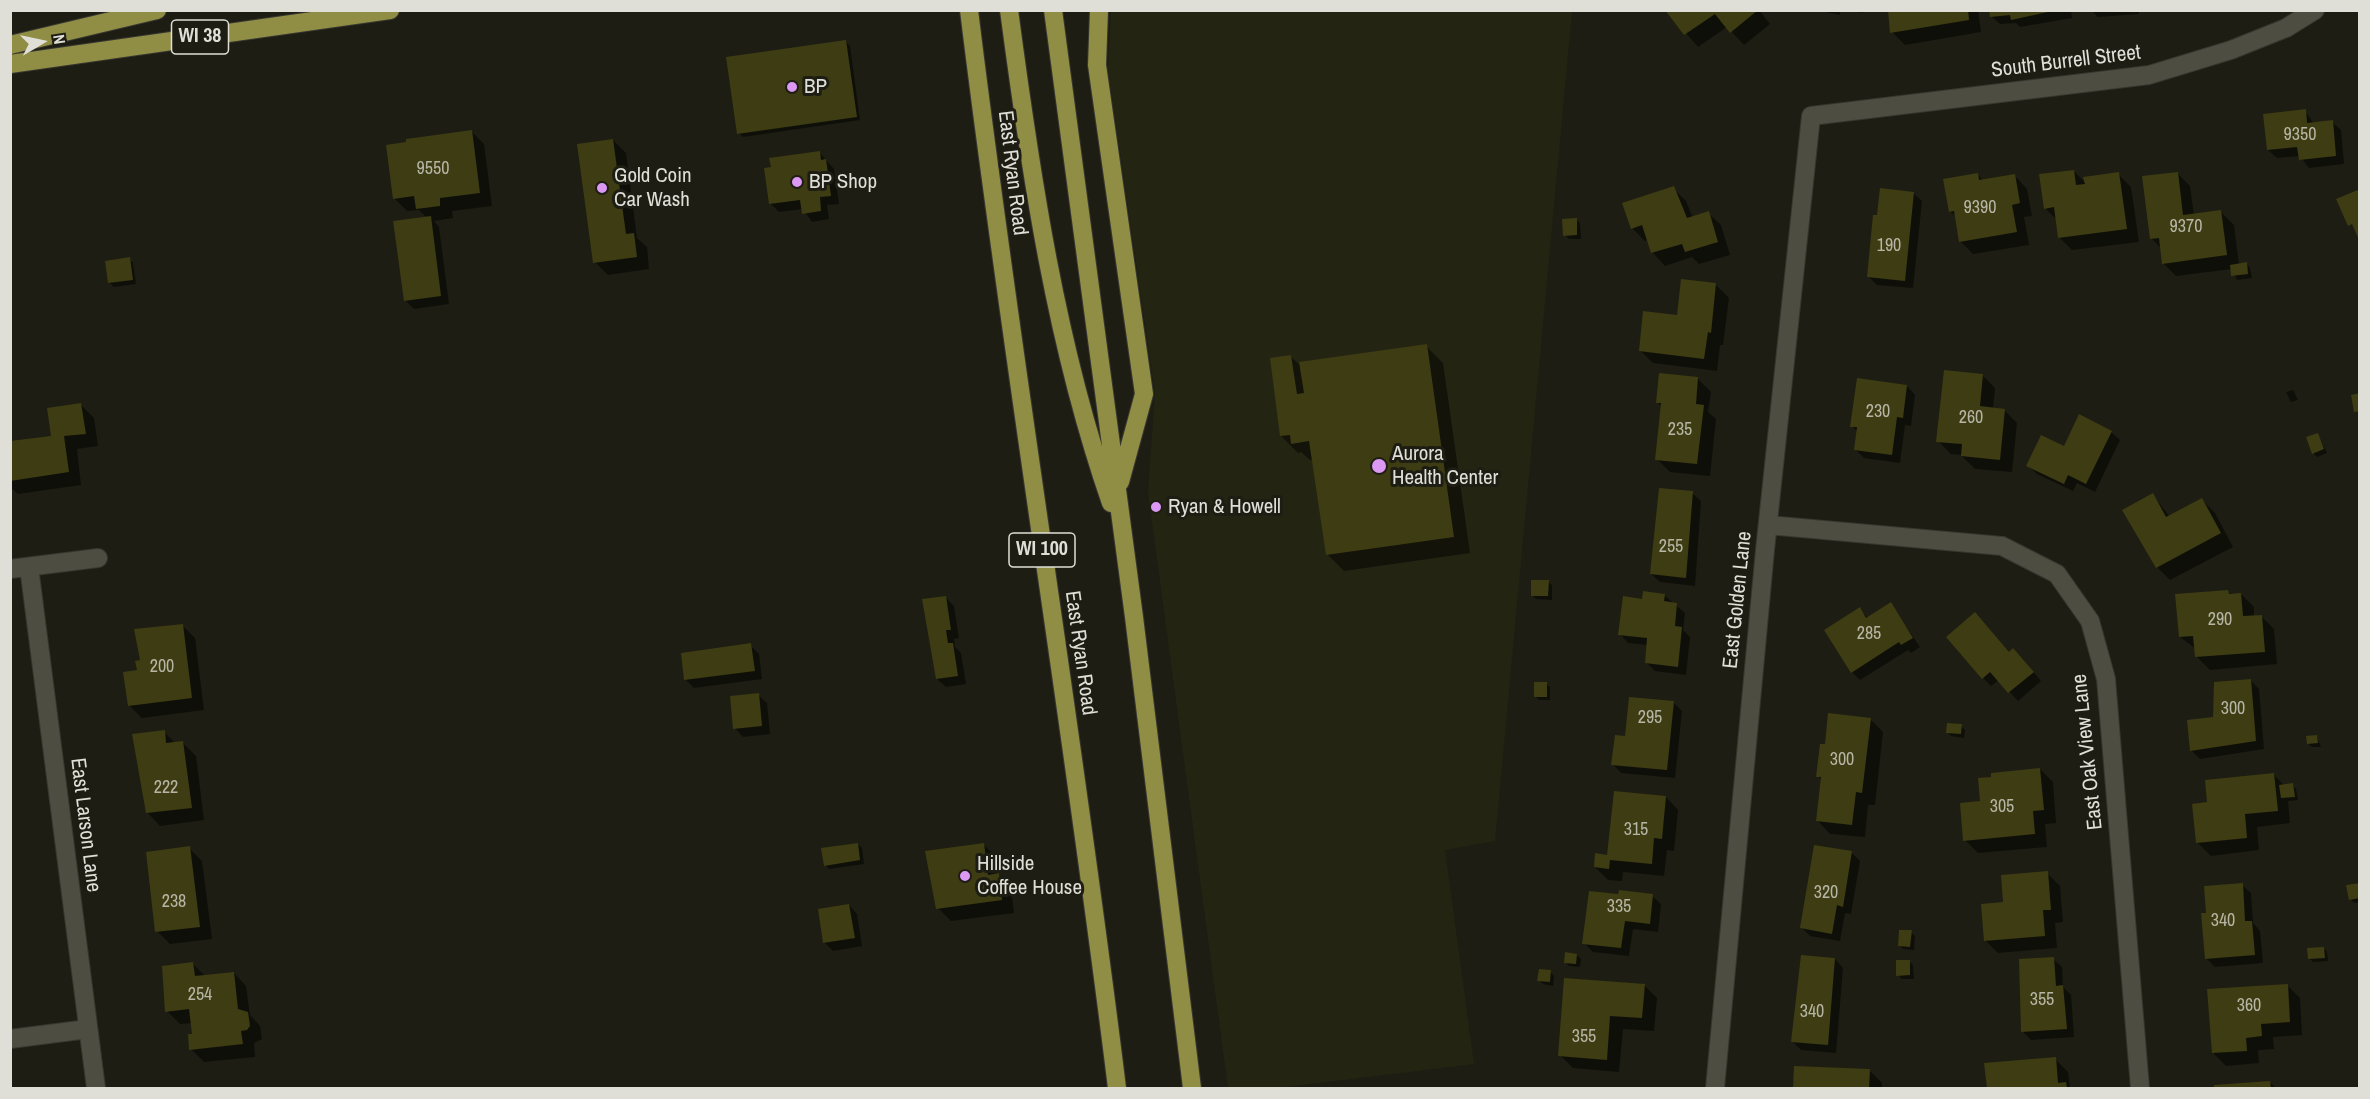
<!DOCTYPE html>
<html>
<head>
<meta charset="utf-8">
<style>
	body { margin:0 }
	#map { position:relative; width:2370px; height:1099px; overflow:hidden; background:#1d1d13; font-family:"Archivo Narrow",sans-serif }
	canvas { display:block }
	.frame { position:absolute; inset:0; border:12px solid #dfdfd8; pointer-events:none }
	.north { position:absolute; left:12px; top:12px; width:60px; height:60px; -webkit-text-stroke:4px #1d1d13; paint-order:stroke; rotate:81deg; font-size:16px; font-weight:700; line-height:24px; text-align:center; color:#dfdfd8 }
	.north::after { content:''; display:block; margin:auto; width:21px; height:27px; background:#dfdfd8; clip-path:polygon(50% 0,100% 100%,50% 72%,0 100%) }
</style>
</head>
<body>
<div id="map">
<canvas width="2370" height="1099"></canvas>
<div class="frame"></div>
<div class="north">N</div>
</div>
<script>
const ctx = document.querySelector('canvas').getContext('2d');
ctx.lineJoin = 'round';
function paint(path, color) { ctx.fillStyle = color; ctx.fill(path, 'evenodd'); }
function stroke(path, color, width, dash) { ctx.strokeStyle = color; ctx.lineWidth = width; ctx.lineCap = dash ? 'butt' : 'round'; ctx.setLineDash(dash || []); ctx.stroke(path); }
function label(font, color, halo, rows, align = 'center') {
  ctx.font = font + ' "Archivo Narrow",sans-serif'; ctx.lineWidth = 6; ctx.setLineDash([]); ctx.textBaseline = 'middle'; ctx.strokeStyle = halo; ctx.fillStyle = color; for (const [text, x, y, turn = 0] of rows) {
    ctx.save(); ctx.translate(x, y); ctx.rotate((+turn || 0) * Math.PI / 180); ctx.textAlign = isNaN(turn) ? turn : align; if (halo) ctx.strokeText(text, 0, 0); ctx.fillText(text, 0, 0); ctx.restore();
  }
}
paint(new Path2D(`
	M1111,11H1572L1495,841L1445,850L1474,1064L1278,1088H1228L1148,492L1155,393L1108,69Z`), '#242413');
paint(new Path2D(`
	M1666,10H1759L1770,24L1744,45L1727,27L1698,47Z
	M1815,10H1840V15Z
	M1847,10H1864L1863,13Z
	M1889,10H1978L1981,32L1905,45L1892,32Z
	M1991,10H2071L2072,18L2020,27L2016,23L2000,24L1991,16Z
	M2091,10H2139V14L2098,17Z
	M846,42L850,46L860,120L743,137L739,133Z
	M2305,111L2314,124L2332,122L2341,130L2344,164L2309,168L2300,156L2277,158L2268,150Z
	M471,131L484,144L492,206L452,211L453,218L434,221L439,227L449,304L414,309L405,300L427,218L419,210L407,211L394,198L408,143Z
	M613,140L626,153L637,238L647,247L649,269L608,275L595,262Z
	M820,153L834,169L839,204L827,205L829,219L812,222L803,209L779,212L770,203Z
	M2074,171L2086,184L2118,174L2131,187L2139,242L2072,250L2059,237L2057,220L2045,208Z
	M2177,173L2190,186L2194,215L2221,212L2234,225L2239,265L2247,264L2250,268L2252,278L2237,280L2232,269L2176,276L2163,263L2161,248L2152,239Z
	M1978,175L1984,181L2015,176L2027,189L2032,216L2024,217L2029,245L1973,254L1960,241L1956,217L1950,211Z
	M1673,188L1686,201L1693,218L1708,213L1721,225L1730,255L1699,264L1692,257L1665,266L1653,253L1648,240L1645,241L1632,228Z
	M1913,193L1922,201L1913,288L1877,285L1868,276Z
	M1576,219L1580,223L1581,239H1569L1565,235Z
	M129,259L133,263L136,284L114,287L110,283Z
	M1716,285L1729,298L1723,345H1720L1717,371L1653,363L1640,350Z
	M1426,346L1443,363L1470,553L1344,571L1327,554L1314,460H1310L1301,452L1298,453L1281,436L1290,356L1302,367Z
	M1982,375L1995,388L1993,409L2004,410L2017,423L2012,472L1975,469L1961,455L1951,454L1938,441Z
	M1698,379L1711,392L1708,412L1716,419L1710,476L1670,472L1657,459L1662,407L1657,402Z
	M1907,386L1915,395L1911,426L1905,425L1900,463L1864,458L1855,449L1858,432L1852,426Z
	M2293,390L2298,400L2291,402L2286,392Z
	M81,405L94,418L98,446L77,449L81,485L18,494L10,487V443L53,437Z
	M2111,432L2120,440L2095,492L2077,483L2073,491L2037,474L2028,465L2064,448Z
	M2318,435L2327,453L2317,457L2313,453Z
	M1692,493L1701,501L1695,586L1660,582L1651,574Z
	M2153,495L2170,517L2202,500L2215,513L2233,547L2170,580L2157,567Z
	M1548,582L1552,585V600L1536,599L1532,595Z
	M2227,591L2231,595L2241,594L2254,607V617L2261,616L2274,629L2277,664L2210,670L2197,657L2196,649L2180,637Z
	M1664,595L1685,613L1683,630L1690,637L1686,675L1655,671L1646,662L1648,645L1628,643L1620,634L1643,600Z
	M946,598L954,606L959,638L954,639L955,647L961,653L966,684L946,687L937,679Z
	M1891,604L1920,647L1911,653L1908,650L1860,680L1852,672L1859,609L1868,618Z
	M182,625L195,638L204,710L142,718L129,705L138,672Z
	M750,645L759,654L762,679L694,688L686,680Z
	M2009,653L2022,658L2041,681L2018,701L1999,680L1991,686L1983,678Z
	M2250,680L2259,689L2264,749L2200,759L2191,750L2215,718Z
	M1546,683L1550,687V700H1539L1535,696Z
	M758,695L767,703L770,734L743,737L735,728Z
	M1673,702L1682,711L1675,778L1621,773L1613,764L1627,738Z
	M1870,719L1883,732L1875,805H1868L1865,837L1830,834L1818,821L1822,780L1818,776L1827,746Z
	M1961,726L1965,730L1964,738L1951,736L1947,732Z
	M164,732L176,744L183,743L196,756L204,820L160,826L148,813Z
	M2317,737L2321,747H2312L2308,744Z
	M2040,769L2053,782L2056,823L2045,824L2047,847L1978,853L1965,840L1982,803Z
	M2274,775L2285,786L2292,785L2296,789L2298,800L2288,801L2290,823L2257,827L2259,850L2211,856L2198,843L2209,803Z
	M1666,797L1678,810L1674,851L1667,850L1664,876L1623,872L1622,881L1608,880L1595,867Z
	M858,844L862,848L864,864L829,869L825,865Z
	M984,845L997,858L999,876L1011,888L1014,913L951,921L938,908Z
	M189,848L202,861L212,939L170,944L157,931Z
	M1851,852L1860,861L1851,914L1845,913L1840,941L1810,936L1802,928Z
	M2047,873L2060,886L2063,922L2055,923L2057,948L1998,953L1985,940L2004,903Z
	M2360,884V902L2354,903L2350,899Z
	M2242,885L2251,893L2253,923L2260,931L2263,963L2215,967L2206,958Z
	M1620,896H1652L1661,904L1658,932L1633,929L1629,956L1593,952L1584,943Z
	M849,905L857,914L862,946L833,951L824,942Z
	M1911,932L1915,936L1914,950L1903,949L1899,945Z
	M2324,948L2327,952L2328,961L2313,962L2309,958Z
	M1577,955L1581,959L1580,967L1569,966L1565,962Z
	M1835,959L1843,968L1836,1053L1801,1050L1792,1041L1798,983Z
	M2053,959L2062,967L2063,987L2071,995L2074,1037L2031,1040L2023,1032L2020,990L2023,989Z
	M1909,961L1913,965L1914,979H1902L1898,975Z
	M193,964L206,977L234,973L246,986L250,1015L260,1026L262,1039L254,1043L255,1057L204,1062L191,1049L194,1035L192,1023L180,1024L167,1011Z
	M1550,972L1554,976L1553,986L1543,984L1539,980Z
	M1644,985L1657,998L1654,1031L1623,1029L1619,1072L1573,1068L1560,1055Z
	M2287,985L2300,998L2302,1035L2273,1037L2274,1049L2258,1050L2259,1063L2226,1066L2213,1053Z
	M2055,1059L2068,1072L2070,1088H1988L1986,1065Z
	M1795,1068L1869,1070L1882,1083V1088H1794Z
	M2269,1082L2276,1088H2216V1086Z`), '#0007');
paint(new Path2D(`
	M1665,10H1758L1730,33L1715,14L1684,35Z
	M1888,10H1968L1969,20L1890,33Z
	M1989,10H2048V12L2011,20L2010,15L1990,17Z
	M846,40L857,117L737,134L726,57Z
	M2306,109L2307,123L2333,120L2336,156L2299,160L2297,147L2267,150L2263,114Z
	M472,130L480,193L440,198V206L416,209L414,196L393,199L386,145L406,142V139Z
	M613,139L626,234L634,233L637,257L593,263L577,144Z
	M820,151L821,160L826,159L831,196L820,197L821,211L802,214L800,200L769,204L764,168L771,167L769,158Z
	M2074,170L2076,185L2085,184L2083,177L2119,172L2127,229L2058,238L2054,207L2044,209L2039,174Z
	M2178,172L2183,215L2221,210L2227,255L2162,264L2159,238L2150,239L2142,176Z
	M1978,173L1979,180L2015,174L2020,203L2012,205L2017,232L1959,242L1954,211L1949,212L1943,179Z
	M1674,186L1687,218L1709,211L1718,242L1685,252L1682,244L1651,253L1642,225L1631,229L1622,203Z
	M1880,188L1914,192L1905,281L1867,277L1873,215H1877Z
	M2360,189V242L2352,224L2348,226L2336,199Z
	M431,216L441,296L404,301L393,221Z
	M1577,218V235L1563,236L1562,219Z
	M130,257L133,280L108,283L105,261Z
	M2247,262L2248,274L2231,276L2230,265Z
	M1681,279L1716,283L1711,333L1708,332L1704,359L1639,351L1643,311L1677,315Z
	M1427,344L1454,537L1326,555L1309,441L1291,444L1290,435L1280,436L1270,358L1291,355L1297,394L1304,393L1299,362Z
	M1944,370L1983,374L1980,406L2005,409L2000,460L1961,456L1962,444L1936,442Z
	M1659,373L1698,377L1696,404L1704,405L1697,464L1655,460L1661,403H1656Z
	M1857,378L1907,385L1903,418L1897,417L1892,455L1854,450L1857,427H1850Z
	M2360,393V411L2354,412L2351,395Z
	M81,403L86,434L64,436L69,472L10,481V441L51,436L47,408Z
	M2079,414L2112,431L2086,484L2068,475L2064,484L2026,466L2041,435L2064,446Z
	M2318,433L2324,449L2312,454L2306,437Z
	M1659,488L1693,491L1686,578L1650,574Z
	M2153,493L2166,517L2202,498L2221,533L2156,568L2122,510Z
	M1531,580H1549L1548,596H1531Z
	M2228,590L2229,594L2241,593L2243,616L2262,615L2265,652L2195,657L2193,636L2179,637L2175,594Z
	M1643,591L1665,594L1664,601L1677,603L1675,626L1682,627L1678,667L1645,663L1647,638L1618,635L1623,596L1642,599Z
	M946,596L951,630H946L948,643H953L958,676L936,679L922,599Z
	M1891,602L1913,638L1901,645L1899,642L1851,673L1824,630L1860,607L1866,618Z
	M1975,612L2009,652L2013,648L2034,672L2008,693L1990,672L1982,679L1946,637Z
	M183,624L192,698L128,706L123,672L137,670L135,661L140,660L134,629Z
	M751,643L755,671L684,680L681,653Z
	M2251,679L2256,741L2190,751L2187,720L2213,717L2214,682Z
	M1534,682H1547V697H1534Z
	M759,693L762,726L733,729L730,696Z
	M1629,697L1674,701L1667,770L1611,765L1615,735L1625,736Z
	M1828,713L1871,718L1862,793L1856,792L1852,825L1816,821L1821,777H1816L1820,744H1825Z
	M1947,723L1962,724L1961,734L1946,733Z
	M165,730L166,743L183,741L192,808L146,813L132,734Z
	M2317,735L2318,743L2307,744L2306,736Z
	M2040,768L2044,810L2033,811L2035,834L1963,841L1960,803L1980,801L1978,778L1991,777V773Z
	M2274,773L2278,811L2245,814L2247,838L2196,843L2192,804L2207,802L2205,780Z
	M2293,783L2295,797L2281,798L2279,785Z
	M1614,791L1666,796L1662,839L1654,838L1652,864L1610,860L1609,869L1594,867L1595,853L1607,855Z
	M858,843L860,860L824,866L821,848Z
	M984,843L988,875L999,873L1002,900L936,909L925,851Z
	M1814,845L1852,851L1843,907L1837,905L1832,934L1800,928Z
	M190,846L200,927L155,932L146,852Z
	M2048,871L2051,910H2043L2045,936L1984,941L1981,904L2003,902L2001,875Z
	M2243,883L2245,921H2252L2255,955L2205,959L2201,913H2206L2204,886Z
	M2360,883V898L2349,900L2346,885Z
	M1619,890L1653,894L1650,924L1625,921L1621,948L1582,944L1589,891L1618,894Z
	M849,904L855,938L823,943L818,909Z
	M1899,930H1912L1910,947L1898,946Z
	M2324,947L2325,958L2308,959L2307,948Z
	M1565,952L1577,954L1576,964L1564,963Z
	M1801,955L1835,958L1828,1045L1791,1042Z
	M2054,957L2056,986L2063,985L2067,1029L2021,1032L2019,959Z
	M1896,960H1910V975L1896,976Z
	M193,962L195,976L234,972L238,1009L248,1012L250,1026L247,1030L241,1031L243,1044L189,1050L188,1034H192L189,1009L165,1012L162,966Z
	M1539,969L1551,970L1550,982L1537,981Z
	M1564,978L1645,984L1642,1018L1610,1016L1607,1060L1558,1056Z
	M2288,984L2290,1022L2261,1024L2262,1036L2246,1038L2247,1051L2212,1053L2207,989Z
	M2056,1057L2058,1083L2066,1082L2067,1088H1987L1984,1063Z
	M1794,1066L1870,1069L1869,1088H1793Z
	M2270,1081L2271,1088H2214V1085Z`), '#3e3c12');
const minor = new Path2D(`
	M1768,525L2002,546L2057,574L2090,621L2106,679L2140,1088
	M29,567L96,1088
	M10,569L98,558
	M10,1039L88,1029
	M1715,1088L1765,550L1811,116L2149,75L2231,50L2286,28L2315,10`);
const major = new Path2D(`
	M969,10C1013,371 1073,728 1117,1088
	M1009,10C1031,176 1056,345 1111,503
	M1053,10L1134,617L1192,1088
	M1099,10L1097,65L1144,394L1120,482
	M10,45L157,10
	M10,64L390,10`);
stroke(minor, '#373731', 20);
stroke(major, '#373731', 20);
stroke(minor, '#4d4d41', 18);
stroke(major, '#908d45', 18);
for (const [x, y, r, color] of [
	[792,87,6,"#dc99f4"],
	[797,182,6,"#dc99f4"],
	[602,188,6,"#dc99f4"],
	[1379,466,8,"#dc99f4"],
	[1156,507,6,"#dc99f4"],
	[965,876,6,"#dc99f4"]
]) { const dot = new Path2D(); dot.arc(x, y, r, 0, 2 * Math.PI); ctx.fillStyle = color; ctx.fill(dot); stroke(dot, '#1d1d13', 2); }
label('18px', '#b7b6a6', null, [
	["9350",2300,135],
	["9550",433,169],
	["9390",1980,208],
	["9370",2186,227],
	["190",1889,246],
	["230",1878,412],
	["260",1971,418],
	["235",1680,430],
	["255",1671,547],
	["290",2220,620],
	["285",1869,634],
	["200",162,667],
	["300",2233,709],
	["295",1650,718],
	["300",1842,760],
	["222",166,788],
	["305",2002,807],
	["315",1636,830],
	["320",1826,893],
	["238",174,902],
	["335",1619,907],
	["340",2223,921],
	["254",200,995],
	["355",2042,1000],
	["360",2249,1006],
	["340",1812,1012],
	["355",1584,1037]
]);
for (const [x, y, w] of [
	[200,37,57],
	[1042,550,66]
]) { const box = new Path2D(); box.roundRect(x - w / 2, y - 17, w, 34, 4.5); ctx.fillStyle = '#1d1d13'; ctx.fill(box); stroke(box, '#dfdfd8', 1.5); }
label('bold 20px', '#dfdfd8', null, [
	["WI 38",200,37],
	["WI 100",1042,550]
]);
label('21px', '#dfdfd8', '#1d1d13', [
	["South Burrell Street",2066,62,-7],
	["East Ryan Road",1012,173,83],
	["East Golden Lane",1738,600,-84],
	["East Ryan Road",1080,653,82],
	["East Oak View Lane",2088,752,-96],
	["East Larson Lane",85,825,83]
]);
label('21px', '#dfdfd8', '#1d1d13', [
	["BP",804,87],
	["Gold Coin",614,176],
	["Car Wash",614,200],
	["BP Shop",809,182],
	["Aurora",1392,454],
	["Health Center",1392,478],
	["Ryan & Howell",1168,507],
	["Hillside",977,864],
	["Coffee House",977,888]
], 'left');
</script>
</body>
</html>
